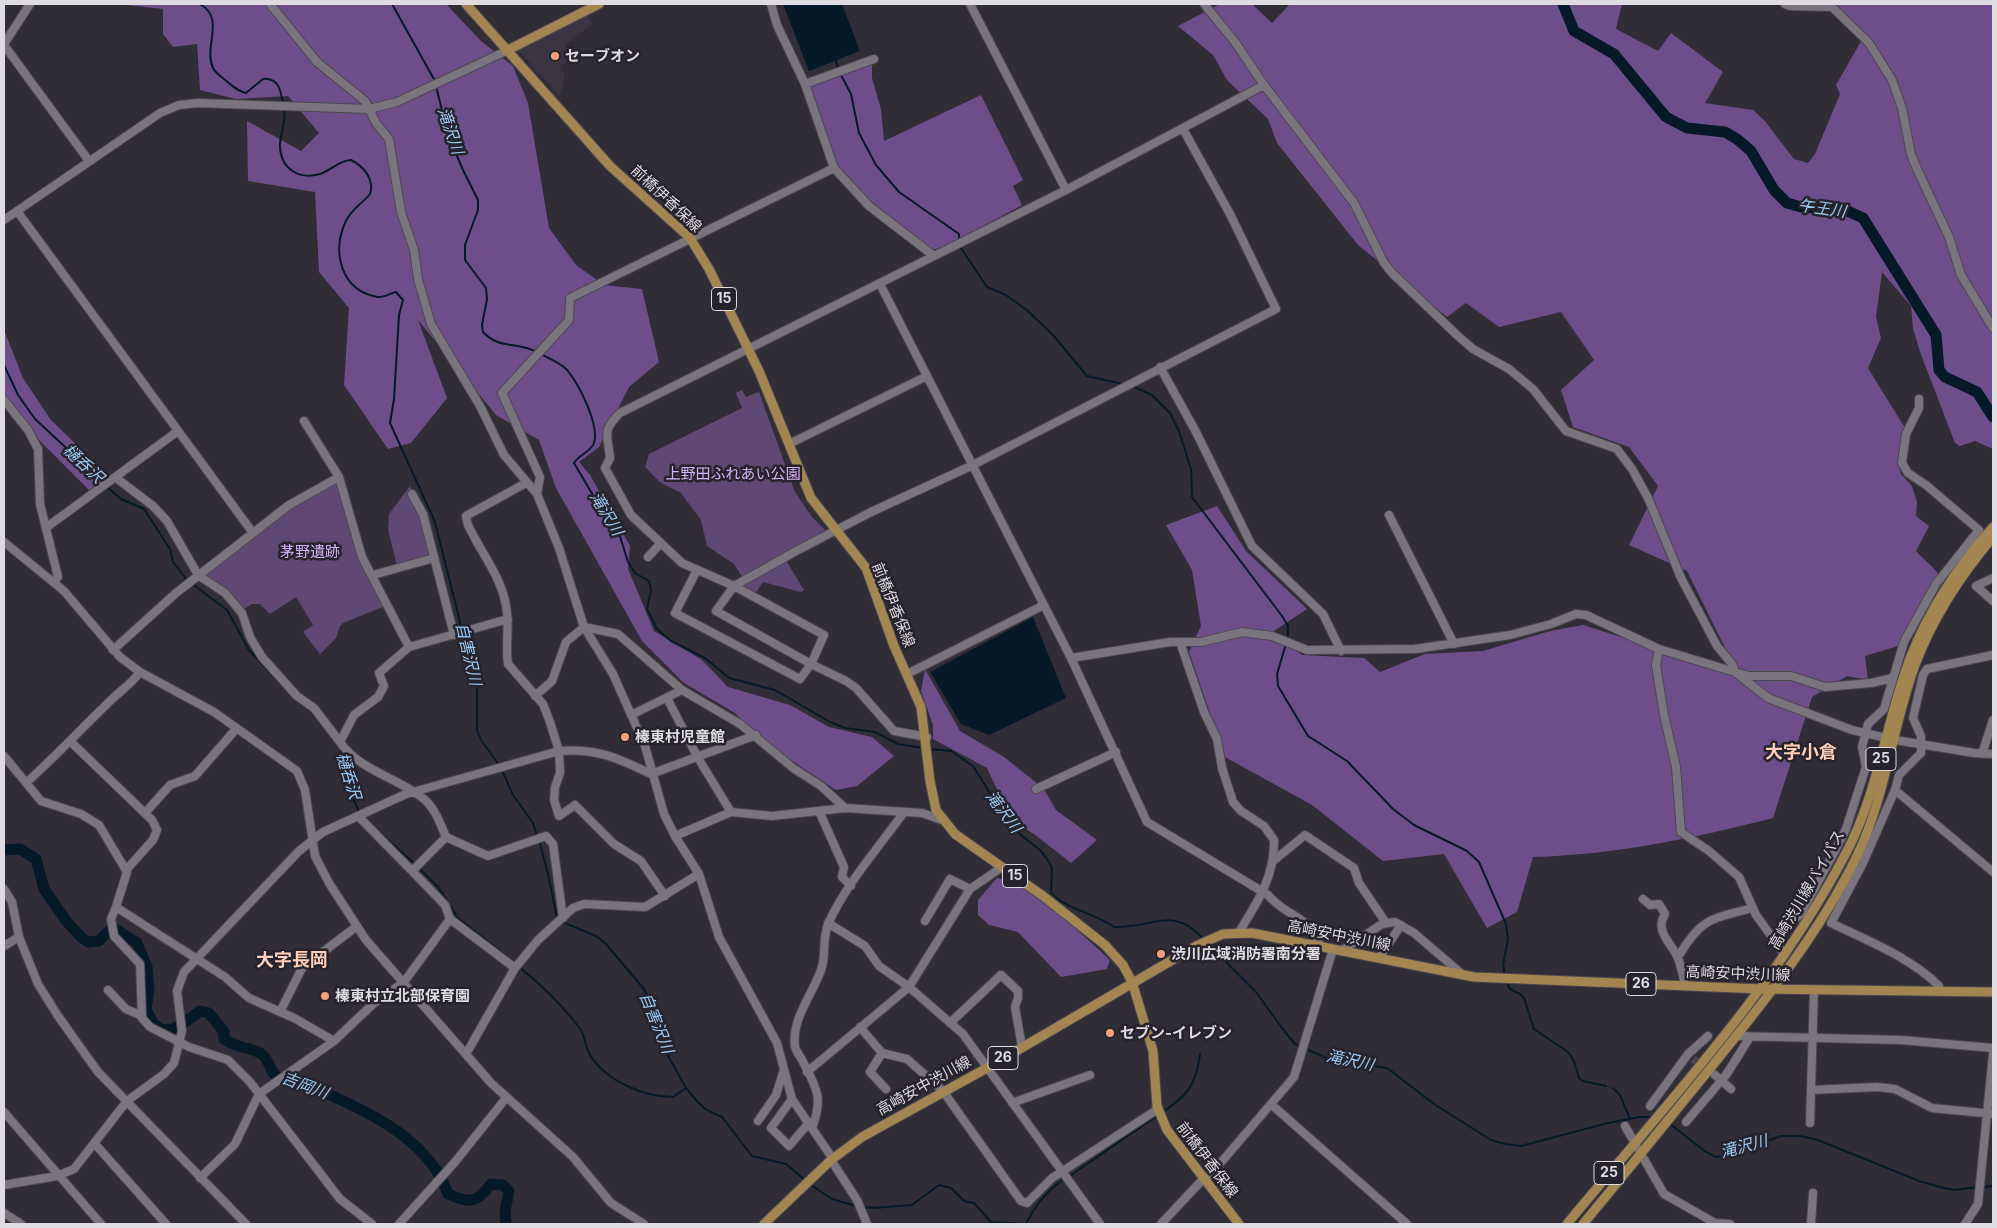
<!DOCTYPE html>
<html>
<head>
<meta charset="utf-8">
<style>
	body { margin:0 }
	#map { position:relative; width:1997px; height:1228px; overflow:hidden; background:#312d36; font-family:Inter,sans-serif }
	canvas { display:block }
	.frame { position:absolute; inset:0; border:5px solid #dedbe1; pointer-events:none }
</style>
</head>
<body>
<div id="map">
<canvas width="1997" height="1228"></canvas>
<div class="frame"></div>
</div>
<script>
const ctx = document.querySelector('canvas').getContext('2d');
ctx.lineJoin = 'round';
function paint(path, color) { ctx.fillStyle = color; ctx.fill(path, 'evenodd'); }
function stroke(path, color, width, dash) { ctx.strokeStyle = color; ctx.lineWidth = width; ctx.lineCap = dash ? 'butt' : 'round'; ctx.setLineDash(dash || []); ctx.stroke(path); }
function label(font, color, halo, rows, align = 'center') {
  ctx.font = font + ' Inter,"Noto Sans JP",sans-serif'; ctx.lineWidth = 5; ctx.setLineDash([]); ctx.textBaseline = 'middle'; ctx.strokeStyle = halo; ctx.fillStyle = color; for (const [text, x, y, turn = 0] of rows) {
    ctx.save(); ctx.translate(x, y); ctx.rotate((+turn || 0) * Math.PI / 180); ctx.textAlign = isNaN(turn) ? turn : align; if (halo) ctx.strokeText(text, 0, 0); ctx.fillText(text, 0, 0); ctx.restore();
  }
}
paint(new Path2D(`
	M587,13L592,24L565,45L571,60L560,66L565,76L560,96L518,50Z`), '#3b3443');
paint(new Path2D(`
	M742,390L746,397L759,392L795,492L812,517L825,530L824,533L782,554L804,590L801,592L763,582L755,594L740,586L743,578L734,564L707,546L701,520L681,493L661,483L645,467L649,454L742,408L736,393Z
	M338,482L360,557L385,606L343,623L340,626L336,638L320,654L303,632L313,625L296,597L270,614L260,604H252L244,609L205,576L204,573L290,507Z
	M410,486L421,515L431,555L397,566L388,530L389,514Z`), '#5f4874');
paint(new Path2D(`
	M119,4H446L481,41L513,66L528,103L549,228L576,265L604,285L642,289L659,362L629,387L599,447L579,462L590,475L630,546L628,569L654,631L702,660L728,687L790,705L829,727L872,737L894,756L857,786L836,790L782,754L746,725L735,713L684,683L642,641L556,488L539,440L496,415L418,320L447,398L411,443L388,449L344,385L349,308L319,272L315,192L248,181L247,121L301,151L319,133L288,96L236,99L200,90L197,44L173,47L163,34V9Z
	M1220,4H1252L1272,23L1290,4H1622L1616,29L1658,51L1671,33L1723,72L1705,103L1753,110L1764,120L1794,159L1808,163L1815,154L1840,94L1836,85L1864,36L1831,4H1993V449L1975,441L1960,446L1955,443L1920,352L1913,328L1911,306L1882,272L1876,317L1881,338L1868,368L1905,428L1898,464L1901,474L1912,486L1917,502L1916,516L1929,526L1916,551C1924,560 1932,565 1939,575L1922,601L1898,646L1865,656L1868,680L1847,676L1812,697L1773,818C1695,838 1614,855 1533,857L1517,912L1487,928L1444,854L1383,861L1312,805L1225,757L1189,652L1201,626L1192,570L1166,525L1217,506L1246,551L1307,609L1274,631L1302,655L1364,658L1380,672L1425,654L1483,651L1550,631L1583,625L1738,674L1687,571L1629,545L1658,486L1629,447L1573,427L1561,390L1594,360L1561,312L1499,327L1466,303L1447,317L1358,245L1277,143L1268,119L1227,80L1213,55L1178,26Z
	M872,62V78L881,109L884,141L981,95L1023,180L1013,186L1022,205L947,246L932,250L858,191L837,167L808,86Z
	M4,330L23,378L51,420L112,479L89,490L39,440L4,394Z
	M925,669L960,731L1004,757L1043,788L1056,810L1097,840L1071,863L1034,834L1012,821L987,768L933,739V725L921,691Z
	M997,878L1028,885L1110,960L1107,969L1061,977L1018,932L989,925L978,915V900Z`), '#6e4d8b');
paint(new Path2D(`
	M783,4H842L860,51L809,71Z
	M1033,617L1066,698L989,735L961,724L930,672Z`), '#051929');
stroke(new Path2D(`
	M200,4C226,19 203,46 213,68C215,72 220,76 224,79C231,85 237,91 246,93L263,79C279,77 281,92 283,104
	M392,4L435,81
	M835,59L839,69
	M840,73L851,94L859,133L876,165L899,192L959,234V241
	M436,86L448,135L463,170L478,200V210L465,245V260L486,288L487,299L482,325L483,332C500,350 516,341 537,352
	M284,109C287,123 279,135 280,147C281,169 299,180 320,174C330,171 340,160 351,160C363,166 375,179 370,194C362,204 350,210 345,223C332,253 341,290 377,297C384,298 390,293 396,292L403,300L399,315L394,399L390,423L435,522L462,630
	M959,245L987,287L1006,295L1028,311L1053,335L1087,376L1123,384
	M541,354C548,358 558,362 564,367C577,378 602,429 593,445C588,453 579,455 574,463L597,502L619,533L628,562L635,573L649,581L651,590L647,609L657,629L671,641L705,658L729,678L775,690L830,722L845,728L875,732L898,744L923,748
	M4,365L18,395L35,419L104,483
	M1132,386L1152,395L1170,413L1179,431L1191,469L1192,497L1282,616L1288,626V639
	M107,487L121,499L144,509L170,549L173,562L187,580
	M191,583L227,610L249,650L285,688
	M463,634L477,683V730L481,740L500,766
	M1286,644L1277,674L1278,686L1308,736L1347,761L1393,809L1414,825L1467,851L1479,862L1506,924L1508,939L1503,965L1505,976
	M340,747L354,800L359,812
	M930,749L951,751L973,766L1011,827L1041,851L1049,862L1052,868L1051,892C1065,910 1096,913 1114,927C1151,929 1173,904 1203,939
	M502,770L513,795L533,823L537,836
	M369,823L416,865
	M539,840L548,874L557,918
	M419,868L439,888L458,918L516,964
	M560,921L596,936L606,944L644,989L653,1009L662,1045L686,1088L696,1100L705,1109L722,1117L752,1156L786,1164L805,1180
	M1208,944L1256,992L1282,1028L1295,1044L1300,1046
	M519,967C542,985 561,1004 579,1027C585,1035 585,1047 590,1055C606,1081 644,1097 673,1097L686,1088
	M1506,980L1510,989L1520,994L1524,998L1534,1029L1568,1052L1574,1061L1579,1078L1583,1081L1606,1086
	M1304,1048L1326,1058L1387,1068L1434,1104L1491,1140L1505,1144L1521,1146L1608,1123L1640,1117H1654
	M1613,1088L1620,1095L1630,1119
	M1163,1112C1189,1094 1196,1085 1200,1054
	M1670,1124L1706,1152L1716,1157L1730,1155L1781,1136H1800L1818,1140L1919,1181L1940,1187L1954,1190L1978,1187
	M1068,1177L1157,1116
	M811,1185L832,1199L856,1206
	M1983,1187L1993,1186
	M863,1207L873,1208L912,1205L939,1185L951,1188L964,1201L974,1203L991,1222L1025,1224
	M1026,1224C1035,1205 1047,1191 1064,1179`), '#051929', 2);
stroke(new Path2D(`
	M1563,4L1574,31L1614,54L1666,117L1687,128L1725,132L1737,139L1751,151L1774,190L1787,203L1801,207L1843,209L1863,218L1936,335L1939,370L1945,377L1977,392L1993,417
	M4,850L20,849L36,859L44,889L67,922L82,938L88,942L99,941L110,930H117L137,943L147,967L149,990L146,1009L153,1023L162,1030L172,1029L184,1023L200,1011L209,1013L224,1032V1039C238,1049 246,1046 260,1053C269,1058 269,1069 275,1075C284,1084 300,1081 311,1086C364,1111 427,1135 448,1194C470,1204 477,1203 491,1184L503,1185L509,1191L505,1211L506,1224`), '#051929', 11);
stroke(new Path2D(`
	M1693,1059L1713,1074`), '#4b4750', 8, [8, 4]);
const minor = new Path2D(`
	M270,4L317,62L365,101L376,123L389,139L401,212L414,250L418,279L431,324L480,406L504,455L537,494L559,548L584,627L613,674L645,746L664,814L675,836L699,874L719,937L777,1043L792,1099L833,1159
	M771,4L777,25L805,84L834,168L869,206L934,256
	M970,4L1066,190
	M1204,4L1235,42L1264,85L1354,203L1384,263L1392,273L1458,336L1473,349L1509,369L1533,389L1566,431L1617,449L1632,469L1648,498L1681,578L1717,646L1732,664L1735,672L1749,676H1791L1825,687L1871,683L1893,678
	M1785,4L1790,6L1832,7L1869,43L1892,80L1902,108L1911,154L1917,169L1949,237L1961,275L1993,328
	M4,44L30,4
	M4,45L89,161
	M805,84L874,59
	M17,211L253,533
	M4,220L160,113L179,105L198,103L369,109L397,102L506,51
	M880,284L1071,658L1147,822L1268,895C1287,918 1309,914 1320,946
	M1160,367L1196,432L1252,546L1323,614L1341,651
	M4,400L28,430L38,449L40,504L58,577L54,582
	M304,421L339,477L362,557L409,647
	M789,444L927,376
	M115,477L153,506L167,521L198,575L225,593L242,613L250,637L262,657L297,696L314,708L340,742
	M526,483L466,516L468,525C480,551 502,578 506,606C510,625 505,645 508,664L543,704L550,722L559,751L560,773L555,787L554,800L559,816L575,805L614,844L641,861L665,896
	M412,494L423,514L454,635
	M537,494L540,477L502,393L569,320L570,298L834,168
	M1389,515L1454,644
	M47,527L178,431
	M4,542L64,591L120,657L140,672L214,712L297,771L305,790L315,856L329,883L366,940L491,1083L573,1157L611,1203L644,1224
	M648,557L660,544
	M697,570L675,613L800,679L811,664L824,635L734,586L682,563L631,515L605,468L610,458C608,435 601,432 620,413L1066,190L1264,85
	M373,575L434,558
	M1993,578L1976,586L1993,601
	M508,619L409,647L379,673L384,686L378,697L354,715L340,742C361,772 398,777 425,800C435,809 441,825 446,837L488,856L546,836L553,844L563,918
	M584,627L618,634L682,690L740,724L793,768L821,786L845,808
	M1180,642L1204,712L1217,739L1222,768L1233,802L1241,811L1264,826L1274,840C1275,876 1257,903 1239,932
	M1659,649L1656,665L1664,715L1676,767L1681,832L1709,851L1739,877L1756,915L1785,955
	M113,650L176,593L289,505L339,477
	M1071,658L1170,642H1201L1242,632L1272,636L1307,650L1415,649L1510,635L1551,624L1576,614L1586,615L1659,649L1735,672L1768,698L1852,730L1895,740L1974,753L1993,754
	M907,674L1044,605
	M535,696L552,681L566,642L584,627
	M667,698L698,758L731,812
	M631,715L682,690
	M927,737L894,731L856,688L846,681L811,664L716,611L734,586L798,550L871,512L971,466L1276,309L1230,214L1183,129
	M71,742L152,820L157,830L153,840L126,870
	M1982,754L1993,720
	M4,756L41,801L81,814L99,825L127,872L116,907L225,977L249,998L294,1018L334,1041
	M27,782C55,757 80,730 107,704C118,692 131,685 140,672
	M1036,789L1116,752
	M1895,790L1993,872
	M819,811L844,867L842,877L851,886
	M145,813L170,785L195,776L236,729
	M359,817L412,871
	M675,836L731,812L772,816L845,808L922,813L942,820
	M1272,862L1305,835L1354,868L1359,883L1386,923
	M4,889L12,902L19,937L38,984L58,1016L98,1072L246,1224
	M1643,899L1650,905L1659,904L1665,914C1655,930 1669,941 1676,954C1681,963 1683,976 1685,986
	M116,907L111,919L114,936L140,964L142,1018L150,1027L189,1047L228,1060L250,1082L340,1199L372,1224
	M450,919L515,968
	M925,921L950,879L970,889
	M828,923L865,946L879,966L909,987L963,1034L1100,1224
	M1773,937L1801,914L1837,847L1846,829L1866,767L1862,747L1868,724L1884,709L1904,642L1936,584L1979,530L1926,485L1908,473L1902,463L1906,434L1919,408V399
	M4,946L19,937
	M1341,951L1382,924L1395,922L1414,933L1463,975
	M1677,955L1680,954C1702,917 1713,919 1752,908
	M1379,958L1401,925
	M108,990L126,1009L142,1016
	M1940,991L1939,986C1910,957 1868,941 1831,923L1863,863L1895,790L1899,775L1921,753V736L1913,718L1923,675L1927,669L1993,655
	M280,1012L302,968L357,926
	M950,1023L1001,975L1018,991V998L1015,1007L1022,1047
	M860,1027L882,1053L907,1059L943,1091L1021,1201L1027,1203L1052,1178L1158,1109
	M1736,1036L1901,1040L1993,1048
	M882,1053L870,1072L886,1089
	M466,1054L515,968L538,940L573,908L584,904L645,907L699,874
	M807,1072L909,987L970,889L1002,867
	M1715,1075L1731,1089
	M1811,1090L1877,1087L1895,1089L1932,1108L1993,1114
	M792,1099L771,1128L789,1146L808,1124
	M1012,1103L1090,1075
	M1272,1105L1407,1224
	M1650,1106L1688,1054L1708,1036
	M4,1112L101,1224
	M758,1121L776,1095L784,1070
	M1686,1122L1726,1075L1750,1037
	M1810,1123L1814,990
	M1625,1126L1664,1194L1715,1223L1730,1224
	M812,1128C824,1097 816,1087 802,1060C800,1056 796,1051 795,1047C791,1018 814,993 822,967C826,953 822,937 829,922C847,883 879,847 904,812
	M95,1144L166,1224
	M831,1160L857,1200L867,1224
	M200,1178L235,1144L259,1094L334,1041L373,1004L404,982L450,919L445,905L412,871L446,837
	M1206,1180L1294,1077L1333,949
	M4,1185L57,1176L74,1169L127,1101L164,1074L174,1063L182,1031L177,991L184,972L299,851L323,832L406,794L559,751C597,748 618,758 651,774L756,735
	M4,1213L21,1224
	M399,1224L455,1162L506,1098
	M1161,1224L1204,1178
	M1811,1224L1813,1193
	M1965,1224L1978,1204L1993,1054`);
const major = new Path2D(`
	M466,4L610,166L690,238L709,269L759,371L811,498L866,568L894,646L921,707L930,781L936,810L955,834L1043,896L1105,945L1123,965L1132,982L1153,1051L1157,1106L1167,1130L1239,1224
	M506,51L599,4
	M764,1224L831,1160L862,1137L987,1068L1198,945L1223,934L1252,933L1474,977L1761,989L1993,992
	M1567,1224C1665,1105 1774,991 1846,853C1879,791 1886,720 1911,656C1930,608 1959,565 1993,527
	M1583,1224C1624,1175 1664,1125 1704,1076C1760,1007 1818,936 1857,856C1886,795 1892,728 1915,665C1933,617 1960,576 1993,537`);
stroke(minor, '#4c4850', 10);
stroke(major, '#4c4850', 11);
stroke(minor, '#7a747f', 8);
stroke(major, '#a28550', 9);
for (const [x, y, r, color] of [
	[555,56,5,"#f1a17c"],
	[625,737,5,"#f1a17c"],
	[1161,954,5,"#f1a17c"],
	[325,996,5,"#f1a17c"],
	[1110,1033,5,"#f1a17c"]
]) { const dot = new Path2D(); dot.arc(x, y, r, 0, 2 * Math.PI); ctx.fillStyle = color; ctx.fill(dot); stroke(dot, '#27232c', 2); }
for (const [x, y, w] of [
	[724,299,25],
	[1881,759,30],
	[1015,876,25],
	[1641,984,30],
	[1003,1058,30],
	[1609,1173,30]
]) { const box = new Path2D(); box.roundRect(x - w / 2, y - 11.5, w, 23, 4); ctx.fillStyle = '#27232c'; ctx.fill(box); stroke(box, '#dedbe1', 1); }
label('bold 14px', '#dedbe1', null, [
	["15",724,299],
	["25",1881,759],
	["15",1015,876],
	["26",1641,984],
	["26",1003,1058],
	["25",1609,1173]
]);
label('bold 15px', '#dedbe1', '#27232c', [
	["セーブオン",565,56],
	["榛東村児童館",635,737],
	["渋川広域消防署南分署",1171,954],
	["榛東村立北部保育園",335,996],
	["セブン-イレブン",1120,1033]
], 'left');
label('15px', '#dedbe1', '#27232c', [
	["前橋伊香保線",666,199,43],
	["前橋伊香保線",893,605,68],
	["高崎渋川線バイパス",1807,890,-60],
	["高崎安中渋川線",1339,936,11],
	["高崎安中渋川線",1738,974,2],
	["高崎安中渋川線",924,1086,-29],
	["前橋伊香保線",1207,1160,53]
]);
label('15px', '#d8b2fb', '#27232c', [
	["上野田ふれあい公園",733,474],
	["茅野遺跡",310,552]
]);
label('italic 16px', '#9acbf6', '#27232c', [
	["滝沢川",450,131,71],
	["午王川",1822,209,8],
	["樋呑沢",83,464,43],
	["滝沢川",606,514,59],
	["自害沢川",468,654,77],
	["樋呑沢",348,776,73],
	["滝沢川",1003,812,53],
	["自害沢川",656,1023,68],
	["滝沢川",1350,1061,12],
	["吉岡川",305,1086,21],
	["滝沢川",1744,1147,-15]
]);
label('bold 18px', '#fdcfba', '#27232c', [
	["大字小倉",1801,753],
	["大字長岡",292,961]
]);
</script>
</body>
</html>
